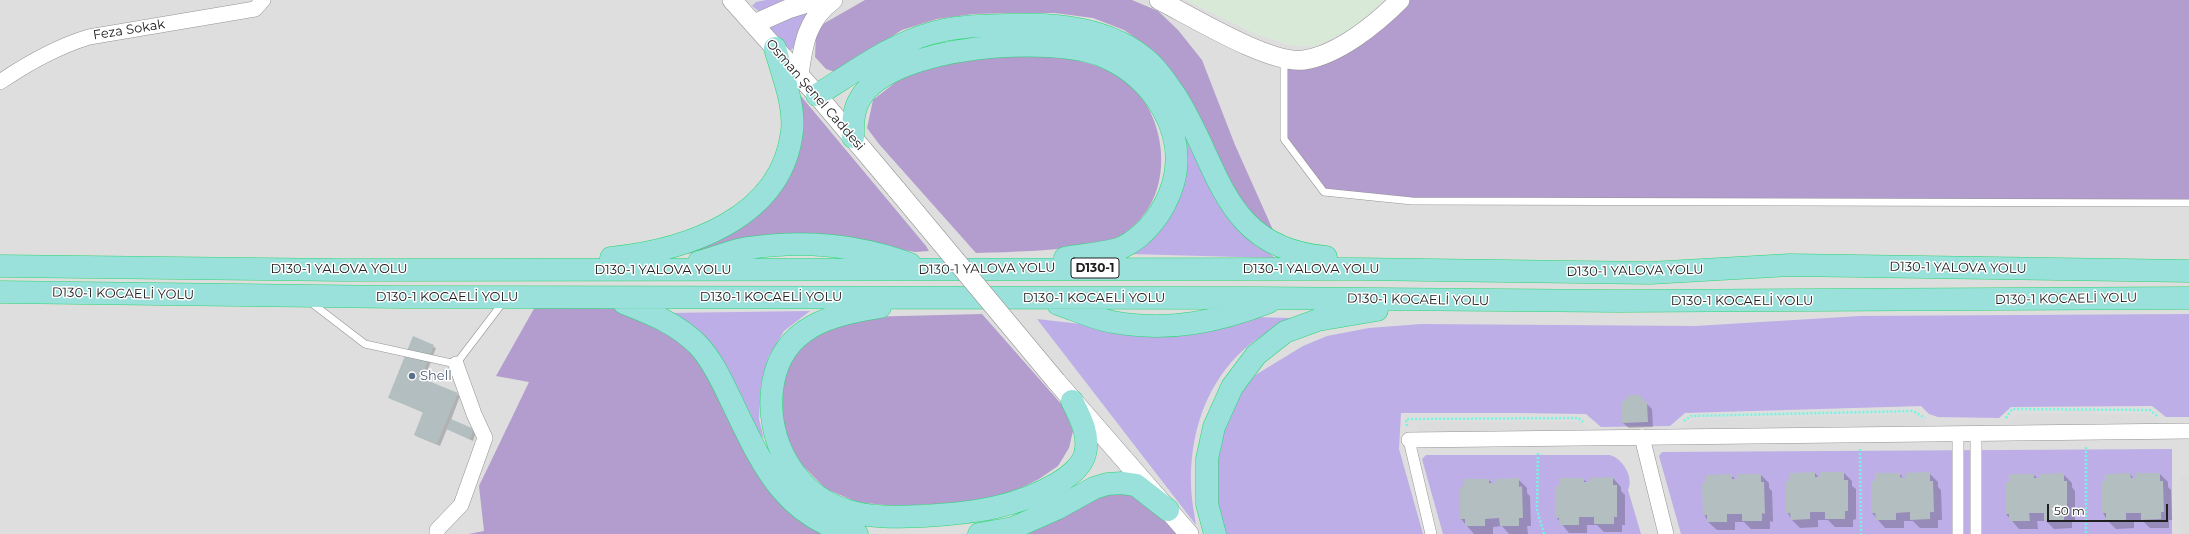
<!DOCTYPE html>
<html>
<head>
<meta charset="utf-8">
<style>
	body { margin:0 }
	#map { position:relative; width:2189px; height:534px; overflow:hidden; background:#e6ecf0; font-family:Montserrat,sans-serif }
	canvas { display:block }
	.scale { position:absolute; left:2047px; top:504px; width:121px; height:18px; box-sizing:border-box; border:2px solid #202020; border-top:0; padding-left:5px; font-size:12px; line-height:14px; white-space:nowrap; color:#202020; -webkit-text-stroke:3px #fff; paint-order:stroke }
</style>
</head>
<body>
<div id="map">
<canvas width="2189" height="534"></canvas>
<div class="scale">50 m</div>
</div>
<script>
const ctx = document.querySelector('canvas').getContext('2d');
ctx.lineJoin = 'round';
function paint(path, color) { ctx.fillStyle = color; ctx.fill(path, 'evenodd'); }
function stroke(path, color, width, dash) { ctx.strokeStyle = color; ctx.lineWidth = width; ctx.lineCap = dash ? 'butt' : 'round'; ctx.setLineDash(dash || []); ctx.stroke(path); }
function label(font, color, halo, rows, align = 'center') {
  ctx.font = font + ' Montserrat,sans-serif'; ctx.lineWidth = 3; ctx.setLineDash([]); ctx.textBaseline = 'middle'; ctx.strokeStyle = halo; ctx.fillStyle = color; for (const [text, x, y, turn = 0] of rows) {
    ctx.save(); ctx.translate(x, y); ctx.rotate((+turn || 0) * Math.PI / 180); ctx.textAlign = isNaN(turn) ? turn : align; if (halo) ctx.strokeText(text, 0, 0); ctx.fillText(text, 0, 0); ctx.restore();
  }
}
paint(new Path2D(`
	M0,0H2189V534H0Z`), '#dddedd');
paint(new Path2D(`
	M1185,0H1385L1348,31L1314,47L1288,45L1256,34Z`), '#d9e9d8');
paint(new Path2D(`
	M766,0H797L760,12L752,6L756,2Z
	M808,10L810,13L800,27L794,47L790,51L770,29L771,26Z
	M1173,110L1241,230L1275,258L1130,254L1165,220Z
	M810,311L784,331L768,358L761,385L759,419L764,439L666,313Z
	M2189,314V417H2166L2152,406L2011,407L1999,418L1938,417L1929,414L1921,406L1685,413L1670,426L1601,427L1586,414L1520,413H1401L1399,449L1423,534H1224L1215,508L1218,438L1243,387L1257,374L1303,346L1327,336L1369,328L1421,324L1695,326L1860,316Z
	M1250,317L1292,318C1273,329 1254,339 1238,355C1204,389 1190,437 1191,483C1191,497 1194,512 1196,525L1037,319L1107,327Z
	M2172,449V534H1681L1659,456L1662,452Z
	M1426,455H1610C1623,459 1634,477 1628,490L1641,534H1443L1422,459Z`), '#bdaee8');
paint(new Path2D(`
	M865,0H1132L1158,11L1178,30L1202,60L1235,145L1273,230L1256,220L1238,201L1175,77L1147,46L1124,30L1093,18L1055,13H1012L973,14L937,19L902,30L835,72L826,69L815,57L816,35L823,24Z
	M1400,0H2189V203L1412,201L1324,192L1284,139V59L1304,60Z
	M1056,56C1087,62 1117,68 1139,94C1169,132 1171,196 1131,228C1125,233 1119,239 1111,241C1104,244 1095,244 1087,245C1051,251 1013,252 976,253L879,144L867,128L873,100L901,78L960,58Z
	M800,95L926,246L929,251L915,252L867,244L711,251L676,255L771,202L787,182L794,155Z
	M540,298H611L683,331L763,463L857,534H469L484,531L479,486L529,382L496,376Z
	M982,314L1063,406L1073,431L1069,448L1058,466L1039,479L1013,492L977,502L894,506L857,502L826,489L802,465L789,443L780,417V394L786,363L805,341L826,328L862,317Z
	M1122,483L1189,534H979Z`), '#b39cce');
paint(new Path2D(`
	M1915,414L1930,426L1679,430L1692,420Z
	M2018,414H2149L2160,425H2007Z
	M1418,422H1580L1594,433L1418,436Z
	M2189,474V534H2181L2180,475Z`), '#dcdcdc');
paint(new Path2D(`
	M414,338L436,348L424,380L460,396L451,420L474,430L476,432L473,441L447,429L440,446L418,437L415,435L424,413L390,398Z
	M1639,396L1652,409L1653,427L1629,428L1623,423Z
	M1815,473L1819,478L1844,473L1852,481V486L1856,489V519L1853,520V527H1835L1828,520H1818V527L1800,528L1792,520L1787,512L1791,482Z
	M1929,473L1938,482V487L1941,490L1942,520H1938V528H1920L1913,521H1904V528H1885L1872,513L1900,474L1904,479Z
	M2063,474L2072,483V487L2075,491V521H2072V528L2054,529L2046,521H2037L2038,529H2019L2006,514L2034,475L2038,479Z
	M2130,474L2134,479L2160,474L2168,482V487L2171,490L2172,520H2169V528H2150L2143,521H2134V528L2116,529L2107,520L2103,513Z
	M1731,475L1736,480L1761,475L1769,483V488L1772,491L1773,522L1770,521V529H1751L1744,522H1735V530H1717L1708,522L1704,514L1707,484Z
	M1613,478L1621,487V491L1625,495V525H1622V532H1604L1597,525H1587V533H1569L1556,517L1583,479L1588,483Z
	M1518,479L1527,488V493L1530,496L1531,526H1527L1528,534H1509L1502,526L1493,527V534H1474L1461,519L1489,480L1493,484Z`), '#0003');
paint(new Path2D(`
	M413,336L434,345L421,378L458,393L437,444L414,435L423,412L388,398Z
	M1629,395H1639L1647,403L1648,422L1622,423V403Z
	M451,419L474,429L470,439L446,429Z
	M1815,472V477H1820V472H1844V480H1848V511H1845V519H1825V512H1810V519L1791,520L1790,513H1786L1785,481H1790V473Z
	M1930,472V481H1933L1934,512H1930V519L1910,520V512L1896,513V520H1876L1875,513H1871V481H1875V473H1900V477L1906,478L1905,473Z
	M2064,473V481H2067V513H2064V520L2044,521V513H2029L2030,521H2009V514H2005V482H2009V474H2034V478H2039V474Z
	M2130,473L2131,478H2136V473H2160V481H2163L2164,512H2161V519L2141,520V513H2126V520L2106,521V513H2102L2101,481H2105V474Z
	M1732,474V479H1737V474H1761V482H1764L1765,514L1762,513V521H1742V514H1727V522H1707V515H1703L1702,483H1706V475Z
	M1613,477V485H1617V517H1614V524H1594V517H1579V525H1559V518H1555V486H1559V478H1584V482H1589V478Z
	M1519,478V487L1522,486L1523,518H1519V526H1500L1499,518L1485,519V526H1465V519H1460V487H1464V479H1489V483H1495V479Z`), '#b3bec0');
const service = new Path2D(`
	M1284,60V139L1324,192L1412,201L2189,203
	M309,301L365,344L456,364L504,301`);
const pedestrian = new Path2D(`
	M1976,433V534
	M1958,434V534
	M1409,440L1431,534`);
const minor = new Path2D(`
	M0,82C28,63 56,47 89,37L255,9L263,0
	M1642,437L1666,534
	M1409,440L2189,431
	M437,534V530L461,505L485,438L474,414L456,364`);
const tertiary = new Path2D(`
	M732,0L817,95L897,190
	M1159,0C1191,16 1270,65 1304,60C1338,55 1376,24 1400,0
	M754,24L788,9L817,0
	M799,75C803,44 807,19 833,0
	M1056,381L1189,534`);
const trunk = new Path2D(`
	M817,95C853,73 891,44 932,33C955,26 981,26 1005,25C1055,23 1110,27 1149,62C1159,71 1168,85 1175,95C1221,166 1221,248 1326,257
	M853,137C853,124 853,110 860,99C890,44 1054,34 1105,57C1153,78 1188,132 1173,184C1165,210 1147,236 1121,248C1109,253 1079,255 1065,258
	M611,258C686,250 782,219 792,131C795,104 782,74 775,48
	M699,262C715,258 733,250 749,248C804,240 858,245 910,264
	M0,266L343,270L1356,269L1650,273L1790,265L2189,271
	M0,292L397,297L1257,298L1618,301L2189,298
	M624,303C652,314 678,324 699,346C712,360 722,381 730,398C760,460 783,519 857,534
	M1058,304C1076,310 1095,319 1113,322C1168,332 1218,322 1269,302
	M880,307C831,315 783,326 773,383C763,441 797,500 856,513C879,518 901,517 924,516C972,513 1016,508 1058,483C1068,477 1082,466 1085,454C1090,435 1080,417 1072,401
	M979,534L1013,528L1056,509L1094,488L1107,484L1122,483L1136,485L1168,510
	M1215,534L1207,504V459L1214,427L1232,387L1256,355L1285,332L1318,320L1377,310`);
stroke(service, '#949494', 8);
stroke(pedestrian, '#949494', 12);
stroke(minor, '#949494', 16);
stroke(tertiary, '#949494', 20);
stroke(trunk, '#2bd670', 23);
stroke(new Path2D(`
	M2006,418L2012,409L2150,410L2157,416
	M1684,421L1691,416L1913,411L1925,418
	M1407,426L1406,419L1578,418L1583,422
	M2086,447V534
	M1860,449L1861,534
	M1538,453L1537,510L1544,534`), '#72f6e2', 2.5, [2, 2]);
stroke(service, '#fff', 7);
stroke(pedestrian, '#fff', 11);
stroke(minor, '#fff', 15);
stroke(tertiary, '#fff', 19);
stroke(trunk, '#9ae1dc', 22);
const tertiaryBridge = new Path2D(`
	M897,190L1056,381`);
stroke(tertiaryBridge, '#949494', 20, []);
stroke(tertiaryBridge, '#fff', 19);
for (const [x, y, r, color] of [
	[412,376,4,"#5c6f8a"]
]) { const dot = new Path2D(); dot.arc(x, y, r, 0, 2 * Math.PI); ctx.fillStyle = color; ctx.fill(dot); stroke(dot, '#fff', 1.5); }
for (const [x, y, w] of [
	[1095,268,48]
]) { const box = new Path2D(); box.roundRect(x - w / 2, y - 10, w, 20, 3); ctx.fillStyle = '#fff'; ctx.fill(box); stroke(box, '#202020', 1); }
label('bold 12px', '#202020', null, [
	["D130-1",1095,268]
]);
label('13px', '#202020', '#fff', [
	["Feza Sokak",129,30,-9],
	["Osman Şenel Caddesi",815,95,49],
	["D130-1 YALOVA YOLU",1958,268,1],
	["D130-1 YALOVA YOLU",339,269],
	["D130-1 YALOVA YOLU",987,269,-1],
	["D130-1 YALOVA YOLU",1311,269],
	["D130-1 YALOVA YOLU",663,270],
	["D130-1 YALOVA YOLU",1635,271,-1],
	["D130-1 KOCAELİ YOLU",123,294,1],
	["D130-1 KOCAELİ YOLU",447,297],
	["D130-1 KOCAELİ YOLU",771,297],
	["D130-1 KOCAELİ YOLU",1094,298],
	["D130-1 KOCAELİ YOLU",2066,299,-1],
	["D130-1 KOCAELİ YOLU",1418,300,1],
	["D130-1 KOCAELİ YOLU",1742,301]
]);
label('13px', '#4e5e75', '#fff', [
	["Shell",420,376]
], 'left');
</script>
</body>
</html>
